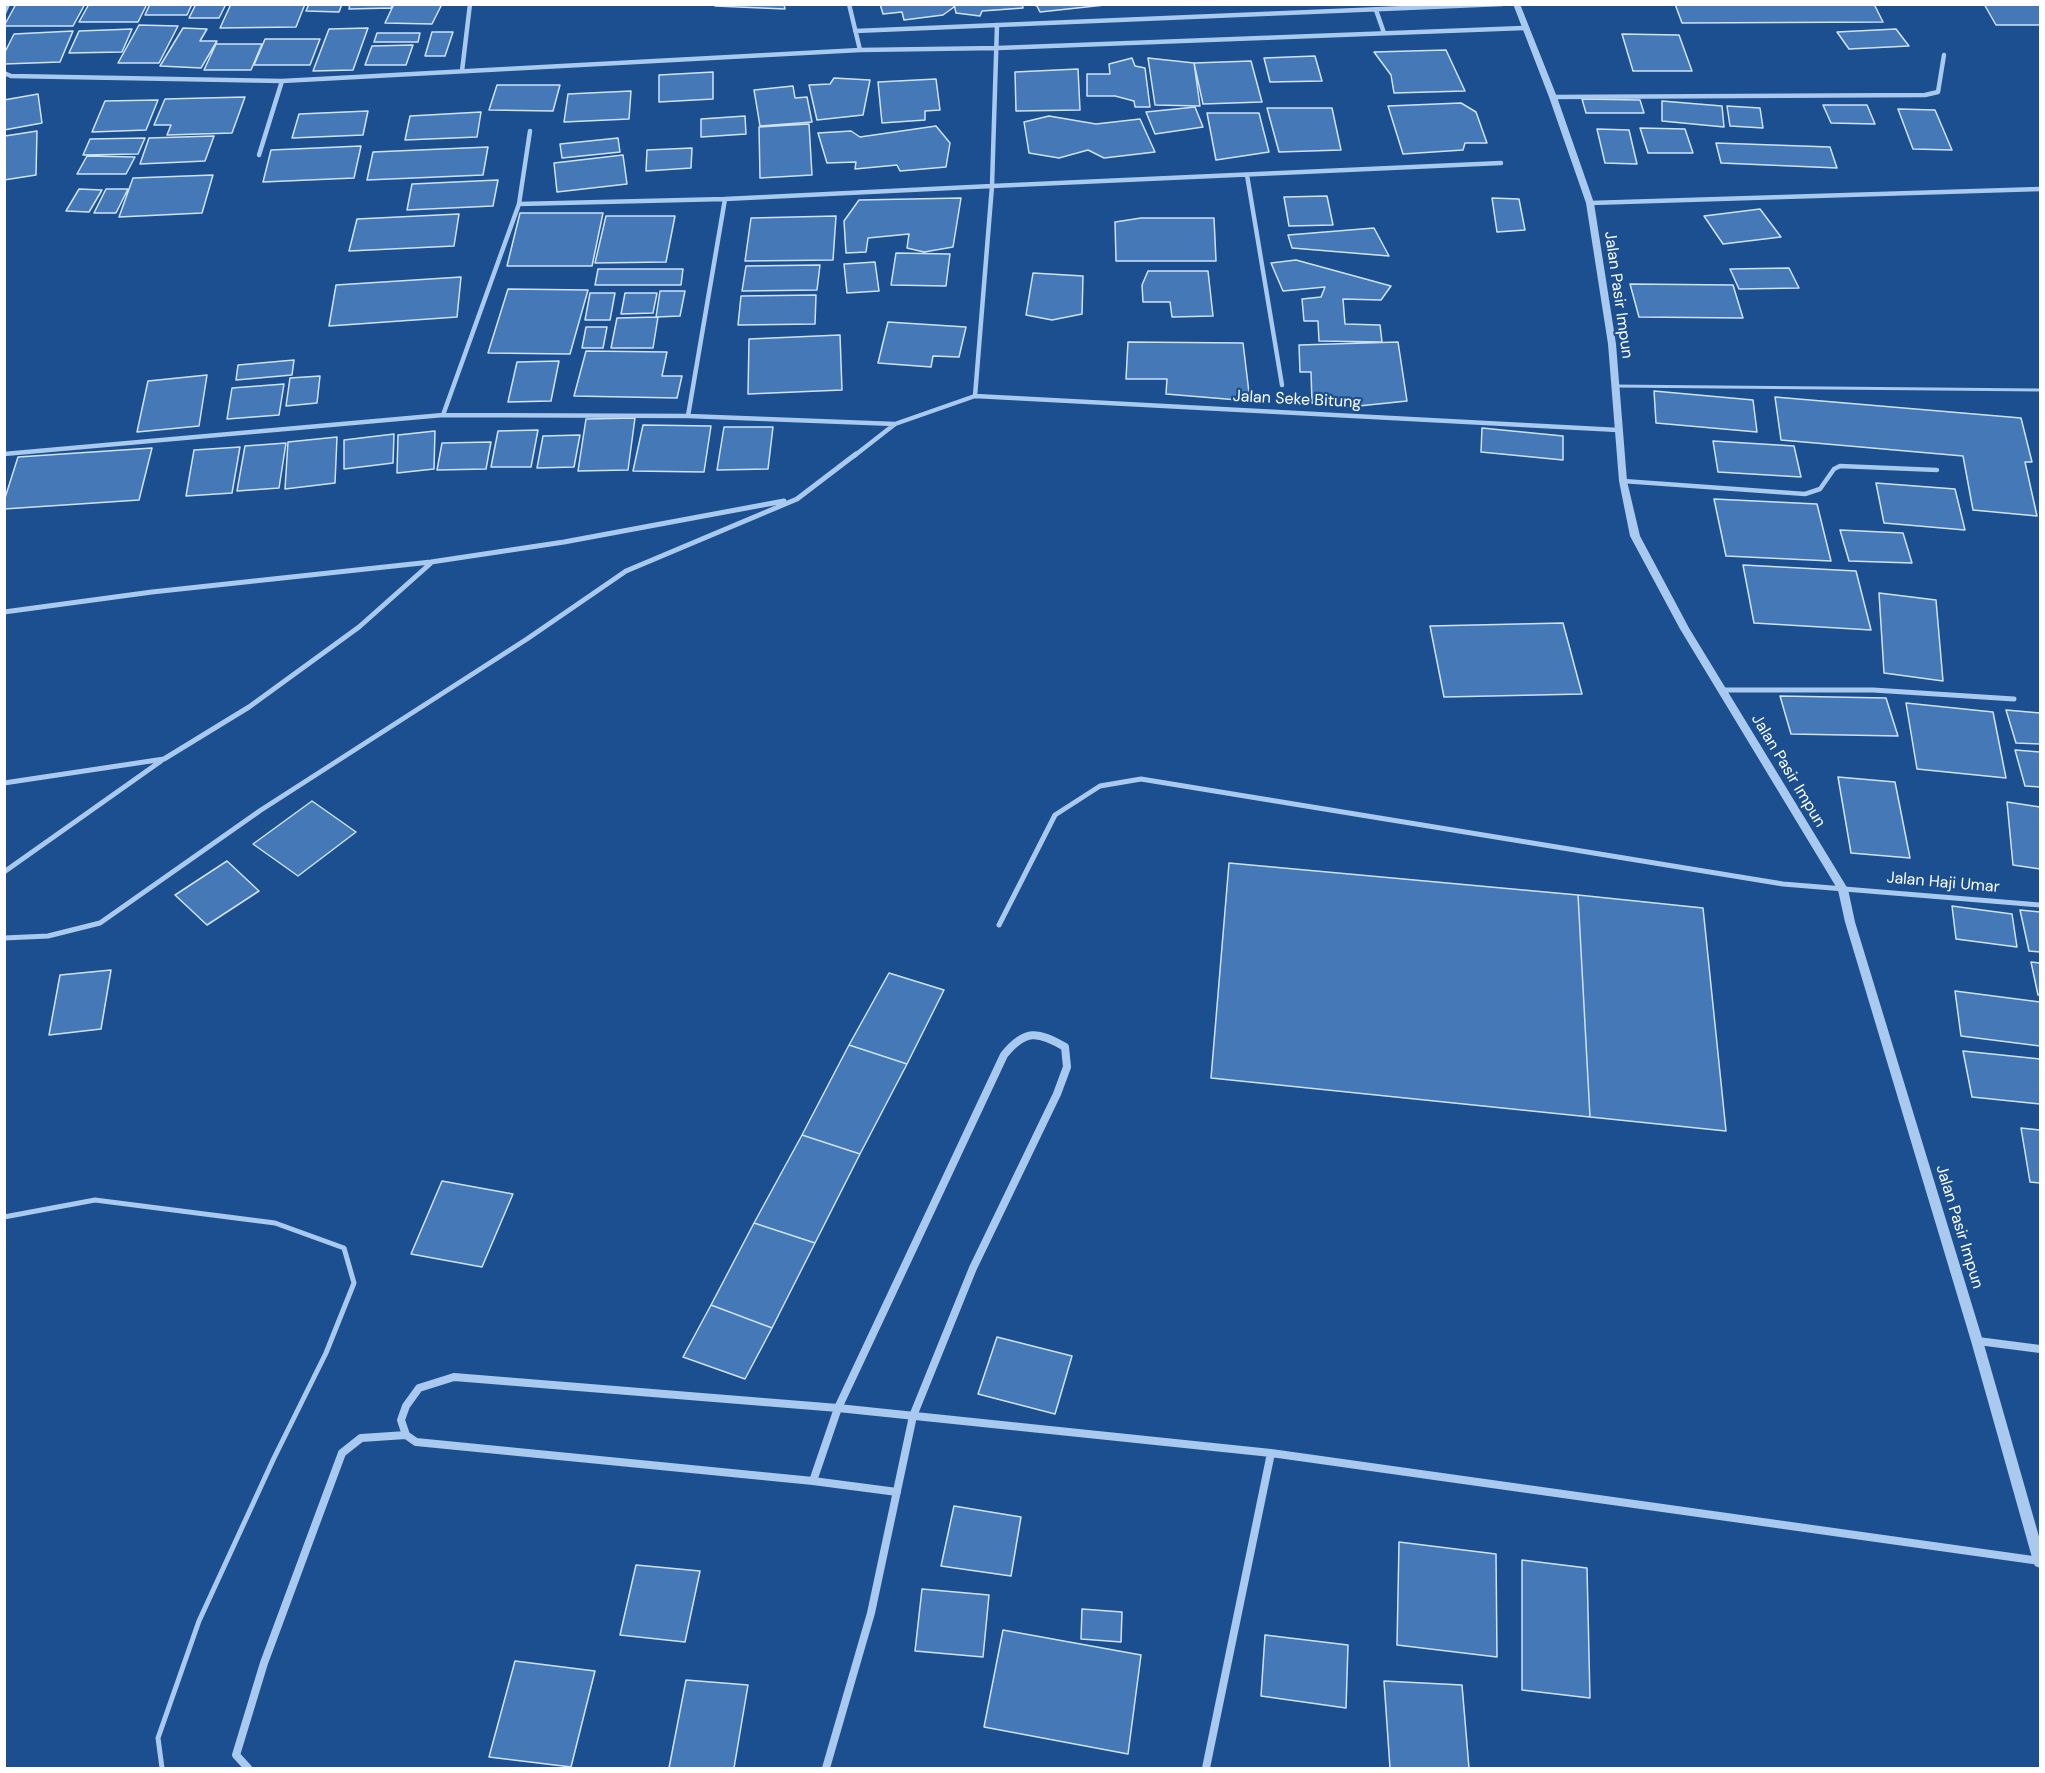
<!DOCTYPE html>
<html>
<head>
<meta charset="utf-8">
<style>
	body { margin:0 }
	#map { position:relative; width:2045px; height:1773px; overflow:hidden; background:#1b4f8f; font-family:"DM Sans",sans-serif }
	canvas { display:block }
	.frame { position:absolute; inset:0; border:6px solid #fff; pointer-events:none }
</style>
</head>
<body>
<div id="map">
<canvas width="2045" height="1773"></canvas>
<div class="frame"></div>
</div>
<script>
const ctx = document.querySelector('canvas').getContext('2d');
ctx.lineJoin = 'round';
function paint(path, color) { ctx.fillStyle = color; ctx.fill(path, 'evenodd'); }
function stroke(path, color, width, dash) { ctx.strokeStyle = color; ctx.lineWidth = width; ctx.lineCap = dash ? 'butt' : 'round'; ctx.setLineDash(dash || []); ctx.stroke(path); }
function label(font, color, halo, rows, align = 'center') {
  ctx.font = font + ' "DM Sans",sans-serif'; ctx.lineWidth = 4.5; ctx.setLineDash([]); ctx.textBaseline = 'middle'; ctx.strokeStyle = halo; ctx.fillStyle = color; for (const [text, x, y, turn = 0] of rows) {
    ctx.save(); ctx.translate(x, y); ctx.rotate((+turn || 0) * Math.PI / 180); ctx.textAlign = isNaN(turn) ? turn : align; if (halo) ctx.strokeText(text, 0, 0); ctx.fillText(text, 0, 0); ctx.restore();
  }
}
const building = new Path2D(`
	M16,4H85L73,26H4Z
	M89,4H147L138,22H79Z
	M150,4H192L187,15H145Z
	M196,4H226L219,18H189Z
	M231,4H305L296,27L220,28Z
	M309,4H342L339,12L306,11Z
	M350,4H393L391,8L349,9Z
	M394,4H442L432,24L385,23Z
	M715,4H784L785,9L715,6Z
	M880,4H953L954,7L943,15L904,20L902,12L883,14Z
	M954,4H1022L1023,8L982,11L980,16L956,13Z
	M1031,4H1114L1040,12L1037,6Z
	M1675,4H1874L1883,22L1682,23Z
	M1984,4H2040V25H1996Z
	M139,25L178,26L159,63H118Z
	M183,28L207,29L200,41H217L201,68L160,66Z
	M368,28L353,70L313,71L329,29Z
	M132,29L122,52L69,53L79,31Z
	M1896,29L1909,46L1849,49L1837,32Z
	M73,31L60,62L4,64V54L14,34Z
	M432,32H453L445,56H425Z
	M377,33H420L418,42H374Z
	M1622,34L1679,35L1692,71H1633Z
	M265,39H320L310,65H254Z
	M216,44H262L251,70H204Z
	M413,45L406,65H365L372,46Z
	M1446,50L1465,91L1394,93L1391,75L1374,52Z
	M1315,56L1322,81L1270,82L1264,58Z
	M1132,58L1135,66L1145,68L1150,107H1135L1134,101L1115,96H1087V74H1110L1109,64Z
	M1148,58L1194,63L1200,106L1155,105Z
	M1251,61L1262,102L1203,104L1194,63Z
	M1078,69L1080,110L1016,111L1015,72Z
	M713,72V99L659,102V75Z
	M834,78L870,80L863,115L817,120L809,85L830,84Z
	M936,79L940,110L925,111V120L882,123L878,82Z
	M497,85H560L553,111L489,110Z
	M793,86L795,98L807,97L812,122L760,126L754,90Z
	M631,91L629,119L564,122L568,94Z
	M38,94L42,123L4,130V100Z
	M245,97L232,133L167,135L171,125H154L165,99Z
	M1582,99L1640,100L1644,113H1586Z
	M158,100L146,130L92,132L105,101Z
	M1662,101L1722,106L1724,127L1662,121Z
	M1461,103L1476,112L1487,143H1465L1463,150L1403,154L1388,106Z
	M1823,105H1867L1875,124L1831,123Z
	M1727,106L1760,108L1763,128L1730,126Z
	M1195,107L1203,127L1155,134L1146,112Z
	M1267,108H1332L1341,150L1279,152Z
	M1898,109L1935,110L1952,150L1913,149Z
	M368,111L363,135L292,138L299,114Z
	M481,112L477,137L405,140L410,116Z
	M1207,113H1259L1269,152L1216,160Z
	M745,116L746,134L701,137V119Z
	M1049,116L1096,124L1140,119L1155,152L1104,158L1088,150L1059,158L1029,153L1024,122Z
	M809,124L812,175L760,178L759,127Z
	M936,126L950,143L946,167L900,171L897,165L855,169L856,162L827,163L818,133L851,131L860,137Z
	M1640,128L1685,129L1693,153H1648Z
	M1597,129L1629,130L1637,164L1605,163Z
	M37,131L36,175L4,180L5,136Z
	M214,136L205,161L140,164L149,138Z
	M145,138L138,154L83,155L90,139Z
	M618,138L620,152L562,158L560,144Z
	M1716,143L1830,147L1837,168L1721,163Z
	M361,146L354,178L263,182L271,150Z
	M488,147L483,175L367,180L373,152Z
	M692,148L691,168L646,171L647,150Z
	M623,155L627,184L557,192L554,163Z
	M87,156L135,157L126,174H77Z
	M213,175L202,213L119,217L133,178Z
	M498,180L493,206L407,210L412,184Z
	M79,189L102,190L89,212L66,211Z
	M106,189H128L116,213H94Z
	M1327,196L1333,225L1289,226L1284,197Z
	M961,198L953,247L924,252L907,248L909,234L868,238L866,252L846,253L844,221L859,200Z
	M1492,198L1519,199L1525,230L1497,232Z
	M1760,209L1781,237L1723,244L1704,216Z
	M520,213H603L592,266H507Z
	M459,214L454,246L349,251L357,219Z
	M606,216H675L666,262L595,263Z
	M836,216L833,260L745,261L751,218Z
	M1141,218H1214L1216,261H1116L1115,222Z
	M1374,228L1389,256L1292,248L1288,235Z
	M896,253L950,254L946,286L891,285Z
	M1296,260L1391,286L1381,300L1343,299L1345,324L1380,325L1382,342L1319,341L1318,321H1304L1302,299L1321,297L1325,287L1283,291L1271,263Z
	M875,262L879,291L847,293L844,264Z
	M820,265L817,290L742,291L746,266Z
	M1789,268L1799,288L1739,289L1730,269Z
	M598,269H683L681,285H595Z
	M1148,271H1208L1213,316L1172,317L1170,302H1143L1142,285Z
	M1033,273L1083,276L1082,314L1052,320L1026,315Z
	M461,277L457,317L329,326L336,285Z
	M1630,284L1733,285L1743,318L1639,317Z
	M508,289L588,290L570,354L488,353Z
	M660,291H685L680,316L656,317Z
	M590,293H615L610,320H585Z
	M625,293H657L653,313L621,314Z
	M816,295L815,324L738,325L741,296Z
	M658,317L653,348H611L617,318Z
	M888,322L966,327L959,357L933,356L931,367L878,363Z
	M586,327H607L603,348H582Z
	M840,335L842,390L748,394L749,339Z
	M1128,342L1243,343L1250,401L1166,394L1167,379H1126Z
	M1398,342L1407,401L1349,407L1312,403L1311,372H1300L1299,345Z
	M586,351L667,352L662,376H682L677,398L574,396Z
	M294,360L292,375L236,380L238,365Z
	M559,361L551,401L508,402L517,362Z
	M207,375L199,426L137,432L148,381Z
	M320,376L317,403L286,406L290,378Z
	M284,384L279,415L227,419L232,388Z
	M1654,391L1753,400L1757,432L1656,423Z
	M1775,397L2021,418L2032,462H2025L2037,516L1973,510L1963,456L1781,440Z
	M635,418L628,470L578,471L586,419Z
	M643,425L711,426L704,472L633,471Z
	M724,427H773L768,469L717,470Z
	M1482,428L1563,436V460L1481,452Z
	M538,430L531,467H491L498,431Z
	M435,431L434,469L397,473L398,435Z
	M394,434L393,463L344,469V440Z
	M580,435L574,467L537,468L543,436Z
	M337,437L335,483L285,489L288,442Z
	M1713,441L1794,446L1801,477L1718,472Z
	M491,442L486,469L437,470L442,443Z
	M286,443L279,488L237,491L245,446Z
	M240,447L232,493L186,496L194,450Z
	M152,448L139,500L4,509V501L18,457Z
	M1876,483L1955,489L1965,530L1884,523Z
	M1714,499L1817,504L1831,561L1726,556Z
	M1840,530L1903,533L1912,563L1849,561Z
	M1743,565L1856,571L1871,630L1754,623Z
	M1879,593L1936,600L1943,681L1884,673Z
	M1563,623L1582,694L1444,697L1430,626Z
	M1780,696L1886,698L1898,736L1791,734Z
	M1906,703L1993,712L2006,778L1917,769Z
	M2006,710L2040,713V744L2016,743Z
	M2015,750L2040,752V787L2025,786Z
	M1838,777L1895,782L1910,858L1851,853Z
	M312,801L356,832L298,876L253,844Z
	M2007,802L2040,807V869L2013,865Z
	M227,861L259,891L207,925L175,895Z
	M1229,863L1578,895L1590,1117L1211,1078Z
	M1578,895L1703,908L1726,1131L1590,1117Z
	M1952,906L2012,914L2017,947L1956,939Z
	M2020,910L2040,912V952L2029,951Z
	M2031,962L2040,963V995H2038Z
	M111,970L101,1029L49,1035L60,975Z
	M889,973L944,990L907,1064L849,1045Z
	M1955,991L2040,1002V1046L1961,1036Z
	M849,1045L907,1064L860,1154L802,1135Z
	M1963,1051L2040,1059V1104L1972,1097Z
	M2021,1128L2040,1130V1183L2030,1182Z
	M802,1135L860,1154L815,1243L754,1223Z
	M442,1181L513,1194L482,1267L411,1254Z
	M754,1223L815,1243L772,1328L711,1305Z
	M711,1305L772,1328L745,1379L683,1357Z
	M997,1337L1072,1356L1055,1414L978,1394Z
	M954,1506L1021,1517L1011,1576L941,1566Z
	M1399,1542L1496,1554L1497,1657L1397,1645Z
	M1522,1560L1587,1568L1590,1698L1522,1690Z
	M636,1565L700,1571L685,1642L620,1635Z
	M922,1589L989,1595L983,1657L915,1651Z
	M1082,1609L1122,1612L1121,1642L1081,1639Z
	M1003,1630L1141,1655L1128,1754L984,1727Z
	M1265,1635L1348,1645L1346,1708L1261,1696Z
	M515,1661L595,1671L571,1767L489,1757Z
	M686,1680L748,1685L734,1768H669Z
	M1384,1681L1462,1685L1469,1768H1390Z`);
paint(building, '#4478b7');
stroke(building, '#cfe3fa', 1.5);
stroke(new Path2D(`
	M1614,386L2040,390`), '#a9c9ee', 3);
stroke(new Path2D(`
	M1623,481L1805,494L1820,489L1834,469L1840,466L1937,470`), '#a9c9ee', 4.5);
stroke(new Path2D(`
	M4,1217L95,1200L275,1223L344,1248L354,1283L326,1353L274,1458L199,1621L158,1738L162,1768`), '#a9c9ee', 5);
stroke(new Path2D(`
	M849,4L860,50
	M1376,10L1384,33
	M4,13L8,4
	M997,25L992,186L1501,163
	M855,31L1502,4
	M462,71L470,4
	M4,73L11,76L282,81L860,50L998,48L1524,28
	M1553,97L1925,95L1938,92L1944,55
	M259,155L282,81
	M1247,175L1282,385
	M1590,203L2040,189
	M519,204L725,199L992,186L975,396
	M443,415L519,204L530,131
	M688,416L725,199
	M4,454L443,415L688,416L895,424
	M854,456L895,424L975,396L1618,430`), '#a9c9ee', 4.5);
stroke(new Path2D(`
	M4,612L152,592L431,562L564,542L784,501
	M1721,690H1873L2014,699
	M4,783L164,759L249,707L359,627L431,563
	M4,872L161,761
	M999,925L1055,815L1100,786L1141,779L1783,884L2040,905
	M4,938L48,936L100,923L261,810L527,639L626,571L797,499L856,454
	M1029,1035H1040`), '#a9c9ee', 5);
stroke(new Path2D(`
	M1978,1341L2040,1349
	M813,1481L838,1408L1004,1055C1025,1029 1038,1031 1065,1047L1067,1067L1057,1094L973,1268L913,1416L871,1613L826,1768
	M897,1492L813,1481L416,1442L406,1435L401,1420L406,1406L419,1388L454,1377L838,1408L1271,1453L2040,1561
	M248,1768L236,1755L264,1663L342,1453L361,1438L406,1435
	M1206,1768L1271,1453`), '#a9c9ee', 8);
paint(new Path2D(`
	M1513,4H1520L1557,97L1594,203L1616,344L1627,481L1640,536L1689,628L1848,889L1855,922L1983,1341L2040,1540V1568L2035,1566L2033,1561L1971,1341L1845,922L1838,890L1680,629L1630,536L1619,481L1608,344L1586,203L1549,97Z`), '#a9c9ee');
label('16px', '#fff', '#1b4f8f', [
	["Jalan Pasir Impun",1618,295,82],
	["Jalan Seke Bitung",1297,400,3],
	["Jalan Pasir Impun",1788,771,59],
	["Jalan Haji Umar",1943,883,5],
	["Jalan Pasir Impun",1959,1227,73]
]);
</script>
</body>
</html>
